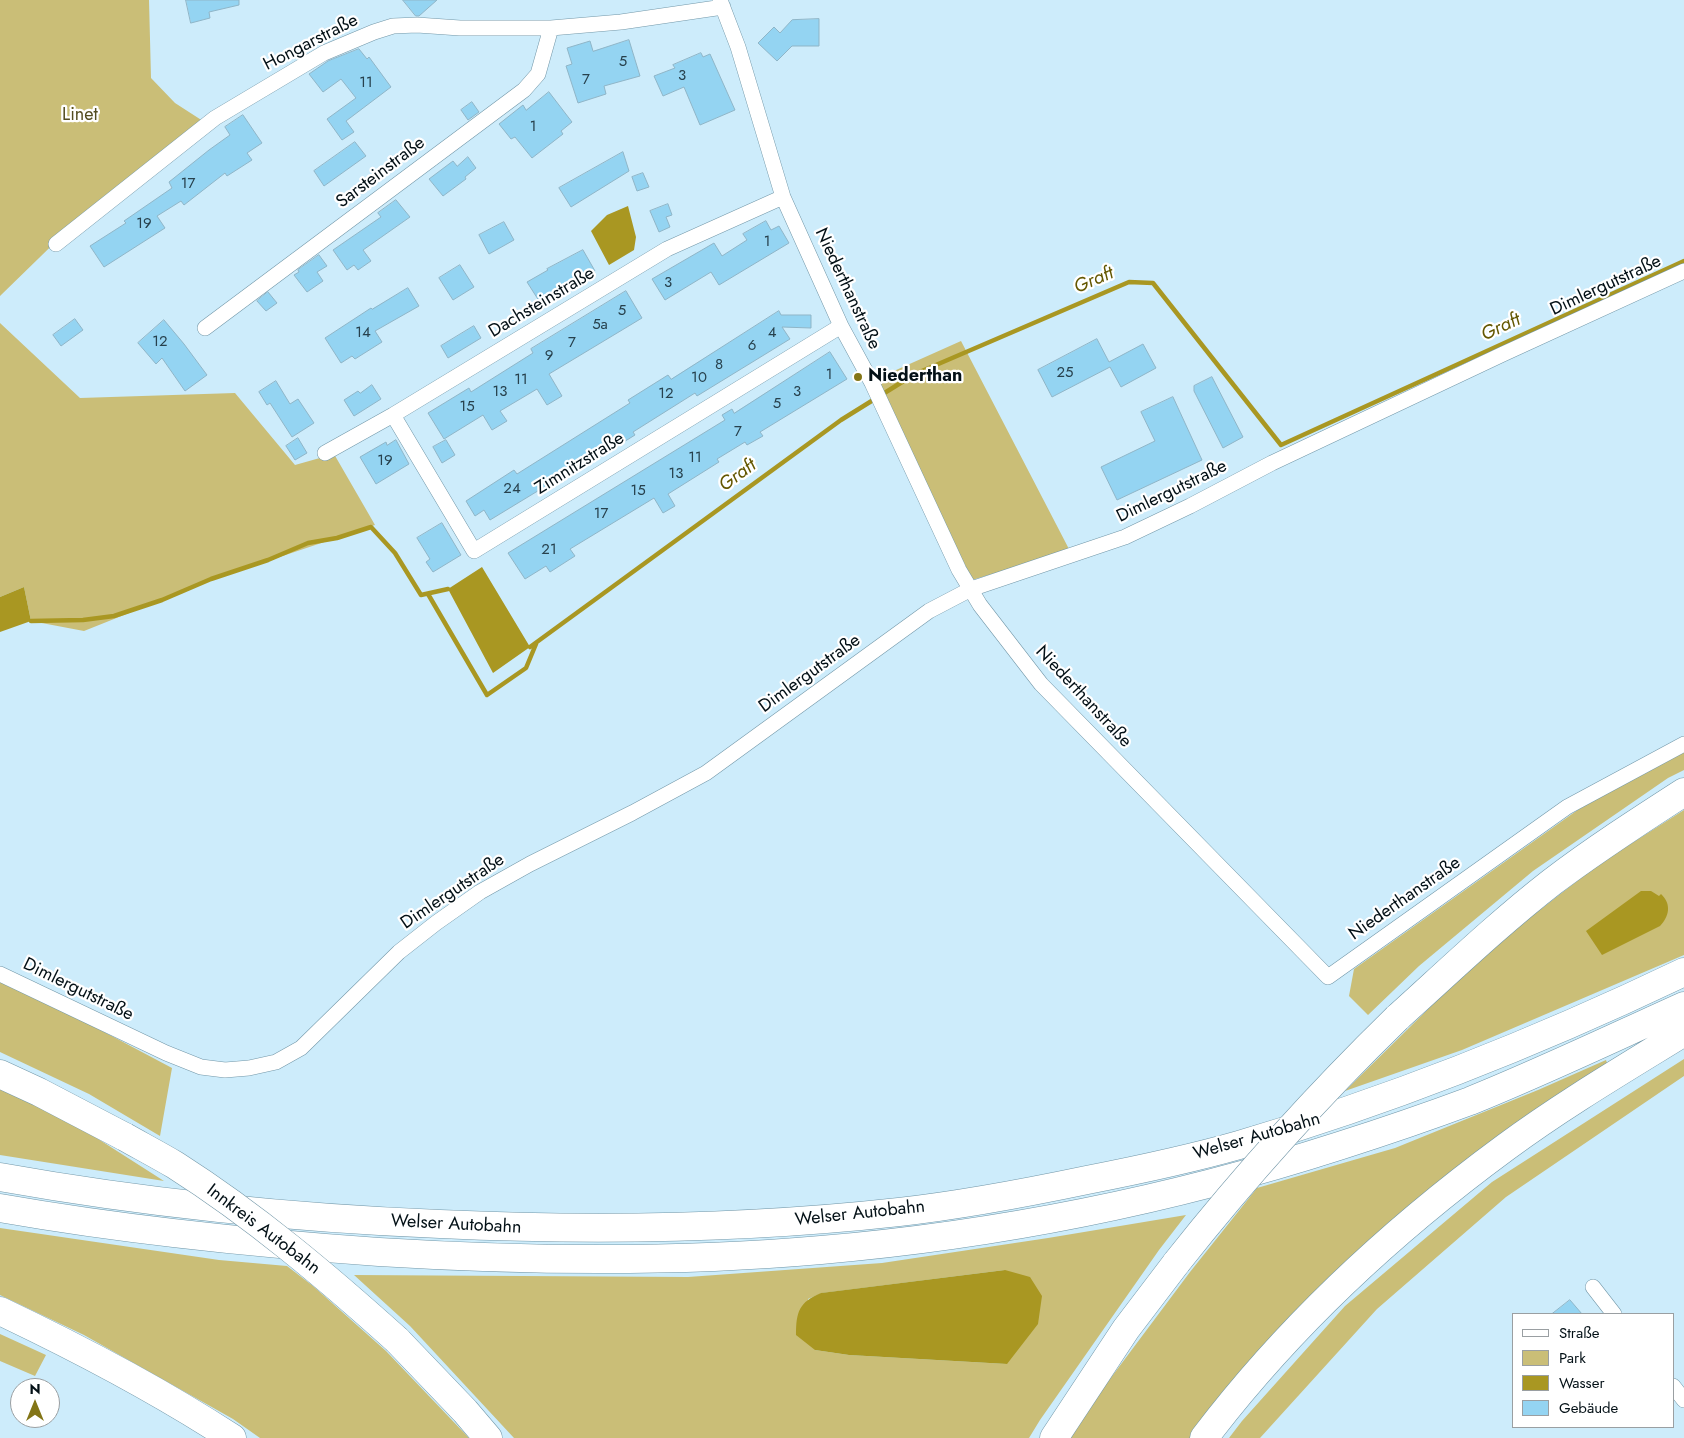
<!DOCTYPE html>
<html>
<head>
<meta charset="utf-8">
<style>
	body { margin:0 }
	#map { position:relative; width:1684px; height:1438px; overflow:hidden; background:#cdecfb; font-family:Jost,sans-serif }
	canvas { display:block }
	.legend { position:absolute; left:1512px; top:1313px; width:162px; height:115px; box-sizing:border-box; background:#fff; border:1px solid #9a9fa2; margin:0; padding:6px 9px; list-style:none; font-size:15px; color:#031016 }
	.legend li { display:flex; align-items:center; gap:10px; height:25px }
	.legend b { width:25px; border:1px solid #9a9fa2 }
	.north { position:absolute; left:10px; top:1378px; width:50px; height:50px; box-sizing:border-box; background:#fff; border:1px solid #9a9fa2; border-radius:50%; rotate:0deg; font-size:14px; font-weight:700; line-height:20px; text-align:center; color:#031016 }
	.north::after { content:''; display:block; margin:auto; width:18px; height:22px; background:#837517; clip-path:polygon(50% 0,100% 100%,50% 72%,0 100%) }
</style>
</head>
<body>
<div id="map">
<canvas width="1684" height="1438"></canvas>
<ul class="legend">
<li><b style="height:6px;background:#fff"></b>Straße</li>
<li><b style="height:14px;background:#cabe77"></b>Park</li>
<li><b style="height:14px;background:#a99722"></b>Wasser</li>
<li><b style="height:14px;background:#94d4f2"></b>Gebäude</li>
</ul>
<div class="north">N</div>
</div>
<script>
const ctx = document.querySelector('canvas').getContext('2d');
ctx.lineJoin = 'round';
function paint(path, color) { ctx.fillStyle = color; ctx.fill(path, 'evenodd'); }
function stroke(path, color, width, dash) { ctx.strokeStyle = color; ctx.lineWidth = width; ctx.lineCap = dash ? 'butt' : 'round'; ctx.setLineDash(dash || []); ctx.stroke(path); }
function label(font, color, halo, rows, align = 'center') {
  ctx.font = font + ' Jost,sans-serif'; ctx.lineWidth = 4.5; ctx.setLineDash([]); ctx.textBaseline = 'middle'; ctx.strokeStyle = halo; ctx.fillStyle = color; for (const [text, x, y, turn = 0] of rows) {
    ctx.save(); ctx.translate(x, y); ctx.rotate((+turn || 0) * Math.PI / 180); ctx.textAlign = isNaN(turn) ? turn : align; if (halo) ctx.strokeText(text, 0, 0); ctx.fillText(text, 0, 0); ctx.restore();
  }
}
paint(new Path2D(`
	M0,0H149L151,78L175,103L206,123L78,220L0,296Z
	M0,323L80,398L235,393L295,465L334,454L375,525L214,579L84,631L31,621L24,587L0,597Z
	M961,341L1070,551L972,580L876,379Z
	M1684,750V770L1668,778L1533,871L1419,966L1368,1015L1349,996L1354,969L1579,809Z
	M1684,810V955L1462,1050L1345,1091L1487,951L1599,864Z
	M0,980L29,992L172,1068L160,1136L89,1094L0,1052Z
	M1684,1059V1076L1506,1197L1377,1309L1260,1438H1229L1242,1421L1345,1306L1492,1182Z
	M1606,1060L1608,1066L1374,1236L1252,1358L1192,1438H1070L1092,1403L1190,1272L1257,1188L1395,1148L1538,1090Z
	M0,1088L70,1121L164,1181L0,1155Z
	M1186,1215L1159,1250L1040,1420L1029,1438H514L410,1326L354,1275L688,1277L882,1263L1048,1238ZM1005,1270L1007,1364L849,1355L815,1350L808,1299L822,1293Z
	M0,1228L219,1260L287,1266L313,1286L386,1351L469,1438H260L233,1419L84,1335L0,1295Z
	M0,1334L46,1355L35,1376L0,1361Z`), '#cabe77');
paint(new Path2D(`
	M628,206L636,237L634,250L609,265L591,231L607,215Z
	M482,567L530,647L493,673L448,589Z
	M24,587L31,621L0,632V597Z
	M1641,891H1651L1659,896L1661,894C1672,904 1669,917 1660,926L1602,955L1586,931Z
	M1005,1270L1030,1277L1042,1296L1038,1324L1007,1364L849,1355L815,1350L796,1335C796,1312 799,1302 821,1293Z`), '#a99722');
stroke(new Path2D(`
	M428,594L487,695L526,668L536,644
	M31,621L83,620L114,616L162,600L211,579L268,560L308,543L337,538L371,527L395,553L421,595L448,589
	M530,647L841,420L915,374L1129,282L1153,283L1281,445L1684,261`), '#a99722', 4.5);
const building = new Path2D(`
	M186,0H239V5L209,12L210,18L191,23Z
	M403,0H437L419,16H416Z
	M819,19V46H792L777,61L758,43L774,27L780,33L792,20Z
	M629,40L640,76L604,86L606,94L578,103L566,66L572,64L567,48L590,41L593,51Z
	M359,49L367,59L369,57L391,87L346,121L354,132L342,140L327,119L356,98L341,79L323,92L309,74L328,61Z
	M701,53L703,57L710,54L735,110L700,125L684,87L663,96L654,76L675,68L673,65Z
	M549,92L572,122L561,131L563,134L532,158L515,137L511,139L499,124L523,105L526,110Z
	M472,102L479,112L468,120L461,110Z
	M243,115L262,143L247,153L252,160L227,176L225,173L184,205L181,201L157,216L165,228L104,267L90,246L126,223L124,221L172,188L169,182L209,150L230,135L225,127Z
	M355,142L366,156L324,186L314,171Z
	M623,152L629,171L571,207L559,188Z
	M468,157L476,168L465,177L466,179L443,196L429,179L453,161L457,166Z
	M643,173L649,187L637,191L632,177Z
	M396,200L410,217L363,250L371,261L358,270L354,265L347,270L333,250L381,217L378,213Z
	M668,204L672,215L666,217L670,227L659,232L650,211Z
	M766,221L771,230L779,226L789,243L719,285L711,272L665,300L652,279L714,243L722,256L747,240L743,234Z
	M504,222L514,240L489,254L479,235Z
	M583,250L595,271L569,285L570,287L541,304L527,282L548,270L547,269Z
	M319,255L327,266L317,272L323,281L307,292L294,275L299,272L298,270Z
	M460,265L474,287L453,300L439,278Z
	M408,288L419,306L375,331L382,342L355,359L352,356L341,363L325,338L371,308L372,309Z
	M626,291L642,318L549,374L562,396L547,405L537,389L500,411L507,421L492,430L483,415L444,439L428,413L469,388L471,392L533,353L531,349Z
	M268,292L277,303L266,311L257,301Z
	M779,311L781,315H811V328L782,327L790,339L697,396L695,393L633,432L635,435L543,492L541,489L490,520L484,510L475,516L466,501L514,470L517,474L630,403L628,400L668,375L671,379Z
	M75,319L83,330L61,346L53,335Z
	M164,320L184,344L207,375L185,391L162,358L156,364L138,343Z
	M474,326L481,338L448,358L441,346Z
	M1097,339L1109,362L1143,344L1156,368L1121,387L1110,367L1052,397L1038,370Z
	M830,352L847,379L760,432L763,436L747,445L745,442L717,459L719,462L668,494L675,506L663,513L654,498L570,549L575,556L550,572L546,566L525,579L508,553L725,420L722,415L732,409L734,413Z
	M1212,377L1243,437L1223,448L1194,391V386Z
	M276,381L290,404L298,399L314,423L292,437L270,403L267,405L259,392Z
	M372,385L381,399L354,416L344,400L358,391L360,393Z
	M1173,397L1202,460L1117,500L1101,467L1155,441L1141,412Z
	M298,438L307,453L295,460L286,446Z
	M396,440L409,464L376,484L360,457L386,442L387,445Z
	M446,440L455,455L442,463L433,447Z
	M442,523L461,555L433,572L426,562L430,559L417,538Z
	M1570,1300L1582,1314H1552Z`);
paint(building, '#94d4f2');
stroke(building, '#8fb5c7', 1);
const minor = new Path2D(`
	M720,0L738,47L783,197L841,326L872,383L959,570L980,605L1041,684L1328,977L1567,807L1684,744
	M56,244L215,118L324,53L374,32L393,26L417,25L460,28H551L621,22L723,7
	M205,328L524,90L538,74L551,28
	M393,415L474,551L841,326
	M325,453L393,415L667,249L783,197
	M0,974L166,1053L201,1067L225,1070L249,1068L276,1062L301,1048L399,952L436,923L480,892L530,864L632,813L706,773L929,611L971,589L1125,537L1190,506L1272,463L1503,354L1684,271
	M1593,1287L1614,1314
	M1673,1386L1684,1400`);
const motorway = new Path2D(`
	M1397,1018C1448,972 1498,924 1552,882C1594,850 1639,821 1684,792
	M0,1074L39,1092L125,1137
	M0,1177C145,1203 293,1218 440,1224C593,1231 746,1229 899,1212C962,1205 1025,1193 1087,1180C1138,1170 1190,1159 1239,1145C1392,1100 1540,1041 1684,972
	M0,1208C125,1230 252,1243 379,1252C526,1261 674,1263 821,1250C996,1235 1171,1200 1339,1146C1383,1132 1427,1117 1470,1101C1542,1072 1613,1038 1684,1006
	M0,1311C80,1349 158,1390 232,1438
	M397,1340L465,1411L488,1438
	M1054,1438L1126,1329L1177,1262
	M1204,1438C1289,1326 1393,1230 1506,1147C1563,1105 1624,1069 1684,1032`);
stroke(minor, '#7297a8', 16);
stroke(motorway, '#7297a8', 29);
stroke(minor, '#fff', 15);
stroke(motorway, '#fff', 28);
const motorwayBridge = new Path2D(`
	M125,1137C141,1146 158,1155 175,1165C255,1216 327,1277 397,1340
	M1177,1262C1245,1176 1318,1095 1397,1018`);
stroke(motorwayBridge, '#7297a8', 29, []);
stroke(motorwayBridge, '#fff', 28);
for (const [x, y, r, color] of [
	[858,377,5,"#837517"]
]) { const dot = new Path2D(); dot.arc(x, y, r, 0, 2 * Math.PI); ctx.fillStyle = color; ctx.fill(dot); stroke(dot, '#fff', 2); }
label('15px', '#27414d', null, [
	["5",623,62],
	["3",682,76],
	["7",586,80],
	["11",366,83],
	["1",533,127],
	["17",188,184],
	["19",144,224],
	["1",767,242],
	["3",668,283],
	["5",622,311],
	["5a",600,325],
	["14",363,333],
	["4",772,333],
	["12",160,342],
	["7",572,343],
	["6",752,346],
	["9",549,356],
	["8",719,365],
	["25",1065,373],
	["1",829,375],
	["10",699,378],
	["11",521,380],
	["13",500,392],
	["3",797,392],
	["12",666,394],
	["5",777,404],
	["15",467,407],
	["7",738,432],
	["11",695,458],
	["19",385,461],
	["13",676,474],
	["24",512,489],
	["15",638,491],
	["17",601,514],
	["21",549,550]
]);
label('18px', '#031016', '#fff', [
	["Hongarstraße",311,43,-27],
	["Sarsteinstraße",381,173,-37],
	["Dimlergutstraße",1606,286,-25],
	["Niederthanstraße",847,289,65],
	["Dachsteinstraße",542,303,-31],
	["Zimnitzstraße",580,464,-32],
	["Dimlergutstraße",1172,492,-26],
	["Dimlergutstraße",810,674,-36],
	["Niederthanstraße",1083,697,47],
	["Dimlergutstraße",453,892,-34],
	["Niederthanstraße",1405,899,-35],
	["Dimlergutstraße",78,990,26],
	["Welser Autobahn",1257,1137,-16],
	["Welser Autobahn",860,1214,-6],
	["Welser Autobahn",456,1225,3],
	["Innkreis Autobahn",263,1230,37]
]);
label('18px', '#544d21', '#fff', [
	["Linet",80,116]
]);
label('bold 18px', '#031016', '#fff', [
	["Niederthan",868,377]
], 'left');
label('italic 19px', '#635700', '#fff', [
	["Graft",1094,281,-23],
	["Graft",1501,328,-25],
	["Graft",738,476,-36]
]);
</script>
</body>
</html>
